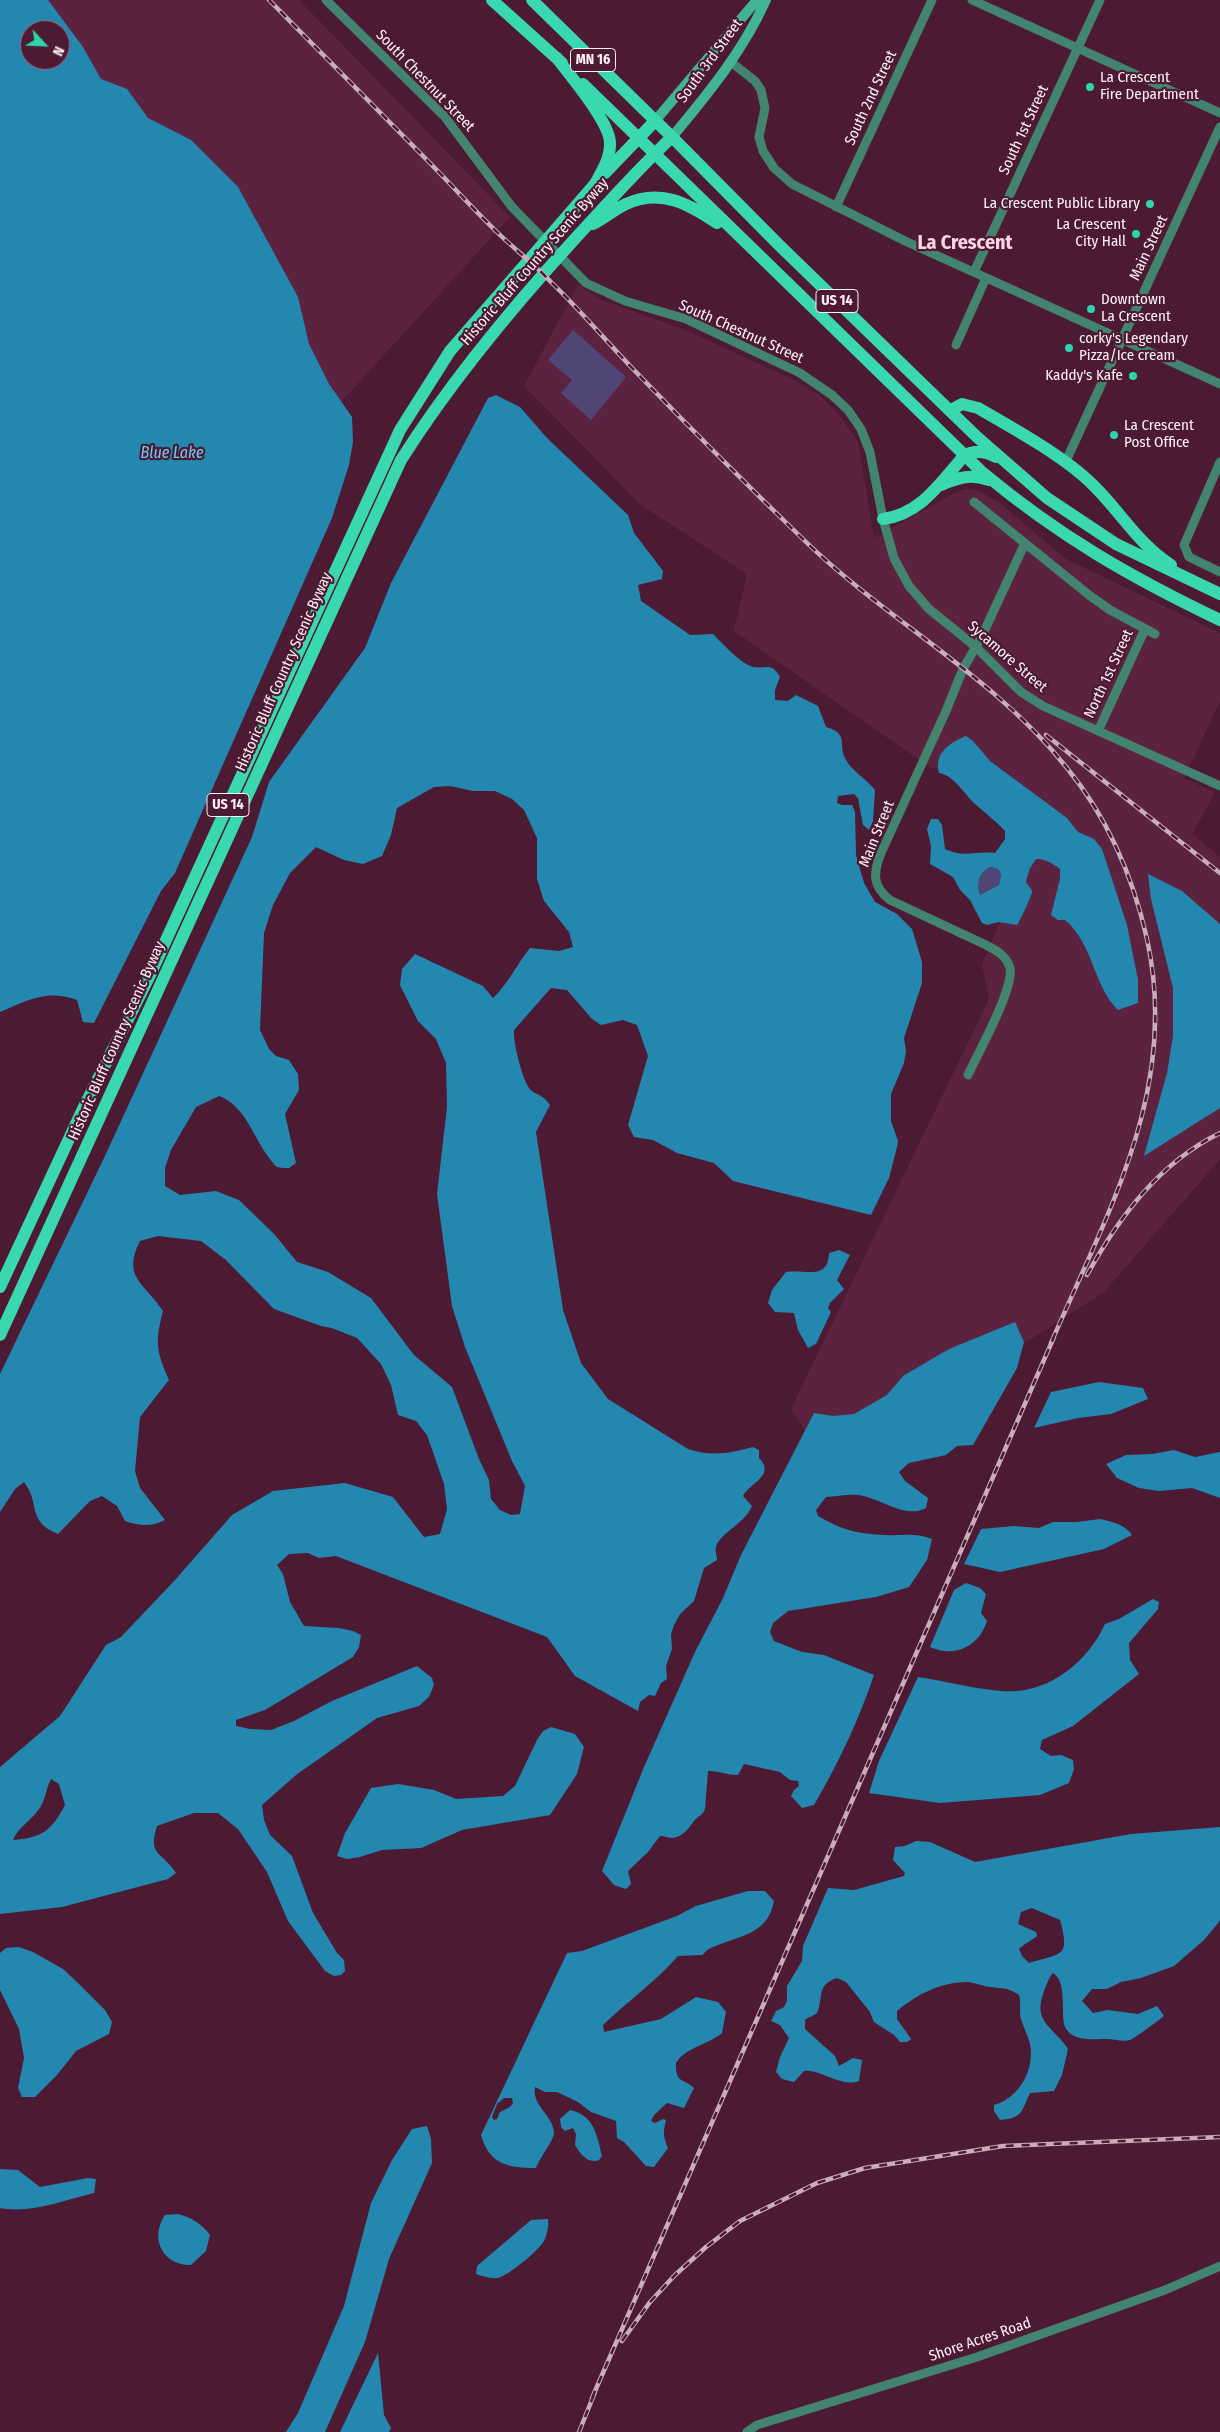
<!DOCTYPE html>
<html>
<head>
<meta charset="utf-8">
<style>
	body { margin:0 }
	#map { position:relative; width:1220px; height:2432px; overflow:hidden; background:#4d1a34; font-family:"Fira Sans Condensed",sans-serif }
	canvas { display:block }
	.north { position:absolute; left:20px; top:20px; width:50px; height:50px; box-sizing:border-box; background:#4d1a34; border:1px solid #947082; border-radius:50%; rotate:115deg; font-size:14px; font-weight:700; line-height:20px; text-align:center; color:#fff1f6 }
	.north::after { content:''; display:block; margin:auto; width:18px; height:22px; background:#2cd5ab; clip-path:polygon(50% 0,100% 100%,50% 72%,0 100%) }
</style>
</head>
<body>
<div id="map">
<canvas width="1220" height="2432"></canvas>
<div class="north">N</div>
</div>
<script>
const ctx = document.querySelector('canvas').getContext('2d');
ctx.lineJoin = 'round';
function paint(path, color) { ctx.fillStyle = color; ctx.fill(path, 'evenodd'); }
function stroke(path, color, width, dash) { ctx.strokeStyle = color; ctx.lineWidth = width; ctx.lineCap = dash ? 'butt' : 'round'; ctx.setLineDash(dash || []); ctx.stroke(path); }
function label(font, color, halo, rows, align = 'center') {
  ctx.font = font + ' "Fira Sans Condensed",sans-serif'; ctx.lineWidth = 4.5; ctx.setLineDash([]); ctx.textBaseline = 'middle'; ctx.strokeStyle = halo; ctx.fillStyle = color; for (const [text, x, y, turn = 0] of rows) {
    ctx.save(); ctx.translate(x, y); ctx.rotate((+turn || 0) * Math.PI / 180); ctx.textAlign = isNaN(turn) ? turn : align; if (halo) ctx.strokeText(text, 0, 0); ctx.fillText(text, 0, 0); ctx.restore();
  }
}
paint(new Path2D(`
	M0,0H299L510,217L309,437L0,43ZM30,30H60V60H30Z
	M578,285L599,299L683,329L792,379L819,395L840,416L858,442L874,538L951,495L965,489L978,490L1001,504L1066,559L1220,633V701L1184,778L1215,793L1192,834L1220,857V1159L1104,1292L983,1370L827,1465L791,1409L989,999L982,965L1009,901L1031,835L971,773L931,768L734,631L747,574L641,505L524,386Z`), '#5c2341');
paint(new Path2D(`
	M573,330L626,377L591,420L561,393L572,380L548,360Z
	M990,867L998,869L1001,874L999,885L980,895C976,884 979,872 990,867Z`), '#4f4675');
paint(new Path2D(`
	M0,0H48L83,47L101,79L127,89L148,118L191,140L238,187L298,297L309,344L329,384L352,417L353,442L349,465L332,518L175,873L161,891L94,1023L83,1022L77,1000C47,989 28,1000 0,1012ZM30,30H60V60H30Z
	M496,395L520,407L547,438L628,515L634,533L663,571L662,579L638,585L641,601L690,635L713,634C722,643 741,664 753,667C765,669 772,662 780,677L775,690V700L788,701L796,695L818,706L826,727C849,733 838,744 845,758C852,772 866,778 875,790L873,821L869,830L863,825L858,798L854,794L838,796L837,803L842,805H852L855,812L856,855L864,883L875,902L897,914L912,929L922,962V983L904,1038L906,1051L904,1063L891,1094V1121L898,1141L897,1147L889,1178L871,1215L733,1181L714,1163L677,1153L653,1140L634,1137L628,1125L648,1056L637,1025L623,1020L601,1025L592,1019L567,990L551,988L514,1030C513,1042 522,1078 529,1088C534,1095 542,1093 550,1105L536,1132L563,1310L581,1363L608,1399L688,1449C711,1457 731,1453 753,1447L759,1450V1458C776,1475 750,1483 743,1496L752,1506C744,1524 726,1529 717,1544C714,1549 717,1554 717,1560L704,1568L694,1601L680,1614L674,1625L671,1634L672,1649L666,1666L667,1679L661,1683L655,1696L649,1695L640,1702L638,1711L575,1676L547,1637L336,1556L319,1558L308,1553L289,1554L277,1565L283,1574L290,1602L304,1626L339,1628L353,1631L361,1635L359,1647L353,1657L265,1710L236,1720V1726L250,1729L271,1730L294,1721L332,1701L417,1666L432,1678L434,1685L429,1697L419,1706L377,1718L296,1775L262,1805L264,1820L270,1835L292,1856L313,1913L337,1953L344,1960L345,1971L341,1975L334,1976L325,1971L288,1921L267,1872L238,1829L218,1813H194L157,1826C147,1856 163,1852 176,1873L168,1879L62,1907L0,1914V1767L60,1716L106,1645L121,1637L175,1580L232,1515L273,1491L345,1483L393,1497L424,1537L440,1534L447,1509L444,1484L427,1435L416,1421L398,1415L391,1385L381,1364L357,1338L332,1328L321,1326L274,1309L226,1260L201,1241L158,1236L140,1241C121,1278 146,1284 163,1311C155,1342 156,1350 169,1380L140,1417L135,1471L140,1488L165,1520C151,1527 141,1526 125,1521L117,1506L102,1496L90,1501L58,1534C26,1521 41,1504 24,1482L15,1489L0,1512V1374L104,1158L252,837L269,782L365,648L391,583L488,398ZM450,786L473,791H495L512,799L524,810L537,838V879L544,901L569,932L573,947L559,951L530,948C517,964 508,984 493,998L483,986L415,954L402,969L400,985L418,1021L436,1039L446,1063L447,1107L437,1194L452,1306L465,1347L512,1461L525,1486L520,1514L511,1515L500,1510L491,1499L489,1480L479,1459L452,1387L414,1355L371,1298L328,1272L297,1262L275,1235L239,1200L216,1191L180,1195L165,1186V1168L171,1150L196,1107L219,1096C245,1106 252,1134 267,1155C270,1159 273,1164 277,1167C280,1168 286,1168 289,1168L296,1163L285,1114L299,1090L298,1074L289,1060L276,1056L269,1049L260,1030L264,933L273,905L290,873L316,847L344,860L363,864L382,856L391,835L397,808L434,787ZM51,1779L59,1784L65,1805C52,1830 42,1838 13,1840C18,1827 31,1821 39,1809C45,1802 46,1788 51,1779Z
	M966,736L973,741L990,761L1067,818L1078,832L1094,839L1102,849L1127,925L1138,980V1003L1118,1010C1093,985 1093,943 1065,920H1058L1051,915L1060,879V869C1054,864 1044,858 1036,859L1030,868L1026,881C1027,885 1031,887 1032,891C1033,893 1020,921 1017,925L999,922L987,925L982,923L970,900L960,890L953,877L930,864L931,846L927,829L931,819H938L942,825L945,849C964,858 974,851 995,853L1005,839V831C996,821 985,813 975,804C964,794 955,776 939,773C934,753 949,743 966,736ZM990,867L998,869L1001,874L999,885L980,895C976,884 979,872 990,867Z
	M1148,874L1182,891L1220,924V1108L1144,1156L1167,1073L1173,1036V988L1151,899Z
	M839,1250L850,1255L837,1280L844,1289L830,1303L828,1308L831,1312L816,1344L808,1348L798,1330L794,1313L775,1312L768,1303L772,1290L786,1272C805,1269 828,1281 829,1253Z
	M1015,1322L1024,1342L1017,1368L973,1445L957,1446L946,1455L909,1463L899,1472L905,1481L928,1498L926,1508C905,1520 878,1496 857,1495C847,1494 836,1497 826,1497L816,1510L818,1516C842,1530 858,1534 886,1535C905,1536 912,1532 932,1539L927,1560L909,1587L876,1597L788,1611L773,1623L770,1632L774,1641L802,1652L824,1655L874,1675C858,1722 839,1762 814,1805L802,1808L791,1796L794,1790L799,1786L798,1781L790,1780L780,1772L744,1764L738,1775C727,1775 720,1771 708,1771L705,1809C703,1815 698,1816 694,1821C689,1828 683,1837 672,1838C668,1838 665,1836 660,1836L648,1852L628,1871L631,1884L626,1889L614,1885L602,1871L644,1767L695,1652L723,1598L741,1555L814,1413L833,1416L854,1414L887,1395L903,1376L949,1349Z
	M1099,1382L1143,1388L1148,1399L1111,1414L1078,1418L1034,1428L1051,1392Z
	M1174,1450L1195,1457L1220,1452V1498L1192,1488L1159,1491L1139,1488L1117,1478L1106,1464L1126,1455L1152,1454Z
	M1100,1519C1112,1522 1125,1524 1132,1535L1104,1549L1000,1572L964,1564L981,1529L1014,1526L1039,1528L1053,1522H1077Z
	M966,1583L980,1588L986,1594L981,1613L987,1621C979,1647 954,1658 930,1647L954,1590Z
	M1153,1599L1159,1602L1158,1609L1129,1643L1130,1660L1139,1674L1073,1726L1042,1740L1040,1749L1051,1756L1061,1755L1073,1760L1074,1769L1069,1783L1040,1795L940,1803L869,1793L879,1761L918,1677C945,1681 974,1689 1002,1691C1047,1695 1087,1663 1105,1624L1119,1619Z
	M551,1727L575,1734L584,1747L577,1774L550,1815L462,1830L421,1848L382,1850L360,1857L347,1859L337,1856L345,1833L371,1788L398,1784L434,1790L456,1799L503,1796L515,1786L537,1740L543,1731Z
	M1220,1827V1920L1218,1923L1204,1940L1174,1966L1141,1978L1121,1982L1107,1989H1092L1082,2001L1093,2013L1108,2010L1138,2014L1157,2006L1164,2016C1162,2018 1132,2040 1130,2040C1123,2042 1114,2039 1107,2039C1094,2039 1072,2042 1065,2027C1060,2015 1068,1982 1053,1973C1048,1979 1046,1986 1043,1994C1033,2023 1054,2027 1068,2049L1062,2075L1054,2091L1030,2093C1021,2112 1023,2118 1000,2120L994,2111V2105C1019,2098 1035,2070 1030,2044C1028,2035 1021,2023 1020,2014C1020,2007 1021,2002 1019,1995C1007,1987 1004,1989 990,1987C983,1986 975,1983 968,1982C940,1982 918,1994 897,2011V2019L911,2039L907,2042H900L894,2035L874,2022L870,2012L846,1982L837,1978C817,1985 823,1995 818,2011C816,2016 809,2016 805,2020V2029L835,2056L839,2066L853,2058L862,2060L859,2081C840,2088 821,2069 804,2071L794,2082L782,2079L776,2072L780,2057L789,2038L780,2025L771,2021L776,2011L784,2007L787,2001V1986L802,1961L803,1946L828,1888L854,1890L904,1876L905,1873L893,1860L895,1847L905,1846L916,1841L930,1842L975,1862L1131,1834ZM1032,1908L1060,1920C1070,1957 1063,1953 1029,1963L1022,1956L1019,1949C1025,1943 1031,1941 1037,1936L1036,1932L1018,1924L1021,1912Z
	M748,1891H765L774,1901C768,1936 736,1936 711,1948C707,1949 705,1953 702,1955L678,1956C655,1982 628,2001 603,2025L604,2032L661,2019L696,1997L718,2002L726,2012L722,2033C708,2045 686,2047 676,2063C675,2084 684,2078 694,2088L684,2108L667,2103L654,2115L651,2121L655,2123L663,2119L666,2120C663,2134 663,2135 668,2148L654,2167L646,2166L624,2142L617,2138L616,2121L591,2112L578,2102L557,2092H545L535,2087C531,2105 554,2116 554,2133C554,2140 539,2159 536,2168C508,2168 489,2164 481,2135L567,1953L582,1951L677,1916L696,1906ZM504,2098H512L513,2103L510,2107L500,2112L497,2119L494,2120L492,2117L497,2104Z
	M19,1947L33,1952L63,1969L79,1984L105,2010L112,2022L109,2034L76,2051L57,2075L35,2097H22L18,2088L24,2058L19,2029L0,1990V1953L6,1948Z
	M570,2110C595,2115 597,2137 602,2156L599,2160C588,2164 581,2155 575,2145L576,2134L573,2128L565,2131L561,2127L560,2119Z
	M427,2126L431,2139L432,2163L389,2259L365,2342L325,2432H286L298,2413L344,2306L371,2203L392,2160L412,2129Z
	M0,2169L18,2170L40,2187L88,2178L96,2179L94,2193C64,2200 31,2214 0,2208Z
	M178,2214C192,2218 201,2223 210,2235L206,2251L191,2265C163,2266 149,2238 165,2215Z
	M548,2219C549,2225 547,2235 544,2241C539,2250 508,2276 498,2278C490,2279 483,2276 476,2274L477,2266L531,2220Z
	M378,2353L384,2415L391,2428L389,2432H340Z`), '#2487b0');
stroke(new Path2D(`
	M326,0L445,117L512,207L586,283L625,301L686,319L800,373L832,395L848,410L861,429L870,452L883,519L894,558L909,586L929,609L976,647L1021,692L1043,706L1220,786
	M972,0L1220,113
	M731,62L755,81L761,90L765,108L759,137L763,151L774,168L792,184L905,241L1220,384
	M836,207L932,0
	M974,272L1100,0
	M956,345L986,278
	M1220,462L1184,545L1189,557L1220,572
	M1065,463L1220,127
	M974,502L1089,595L1110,610L1155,634
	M1098,731L1145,629
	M968,1075C978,1053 1014,989 1010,968C1007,956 996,950 986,945L890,900C872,886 873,873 881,853L946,711L963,669L982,636L1025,543
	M747,2432L757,2425L977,2357L1165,2290L1220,2266`), '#428470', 9);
stroke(new Path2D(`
	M655,121L757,0
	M672,137C708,94 743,51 766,0`), '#41b494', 10);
stroke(new Path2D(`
	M492,0L562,63
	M532,0L672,137L779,245L977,437L1047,498L1116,544L1220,594
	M583,84L982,472C1059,536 1130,577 1220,620
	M605,173L655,121
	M593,224C605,218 615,209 626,204C661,188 689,204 717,223
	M951,410L962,404L978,408C1013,428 1065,457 1093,485C1120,511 1138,544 1171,565
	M941,485C959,477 971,474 989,480
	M883,519C921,514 940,483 964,456C974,450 985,451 996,457
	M0,1287L81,1113L150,975L400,430L450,351L595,184C602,171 610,159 610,144C611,123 570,76 557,58
	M0,1335L401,460C451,381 510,310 572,242C605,206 637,170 672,137`), '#39d8b0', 12);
const rail = new Path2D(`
	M269,0C320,52 371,103 421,154C448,181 473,209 500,235C517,251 535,265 551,282C580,310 606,341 634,370C690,428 748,486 806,542C888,621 995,677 1067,768C1107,817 1133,877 1147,939C1180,1088 1108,1211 1051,1343
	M1046,735L1220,873
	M1087,1275C1119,1217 1159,1163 1220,1133
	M622,2341L650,2302L675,2275L706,2247L740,2221L817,2183L865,2168L1003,2146L1220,2137
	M592,2398L1054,1337
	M579,2432L595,2392`);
stroke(rail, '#c8aeba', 4.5);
stroke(rail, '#4d1a34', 2.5, [8]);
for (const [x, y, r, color] of [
	[1090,87,5,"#2cd5ab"],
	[1150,204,5,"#2cd5ab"],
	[1136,234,5,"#2cd5ab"],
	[1091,309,5,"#2cd5ab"],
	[1069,348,5,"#2cd5ab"],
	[1133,376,5,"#2cd5ab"],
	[1114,435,5,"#2cd5ab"]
]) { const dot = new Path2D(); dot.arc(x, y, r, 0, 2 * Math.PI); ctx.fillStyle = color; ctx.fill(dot); stroke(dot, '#4d1a34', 2); }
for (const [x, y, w] of [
	[593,60,45],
	[837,301,42],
	[228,805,42]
]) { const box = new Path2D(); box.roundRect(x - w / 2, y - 11.5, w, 23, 4); ctx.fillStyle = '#4d1a34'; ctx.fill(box); stroke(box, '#fff1f6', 1); }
label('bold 14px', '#fff1f6', null, [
	["MN 16",593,60],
	["US 14",837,301],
	["US 14",228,805]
]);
label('15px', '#fff1f6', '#4d1a34', [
	["South 3rd Street",710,61,-54],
	["South Chestnut Street",425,81,46],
	["South 2nd Street",871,98,-65],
	["South 1st Street",1024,130,-65],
	["Main Street",1149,248,-65],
	["Historic Bluff Country Scenic Byway",535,262,-49],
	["South Chestnut Street",741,332,24],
	["Sycamore Street",1007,657,41],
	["Historic Bluff Country Scenic Byway",284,672,-66],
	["North 1st Street",1109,674,-65],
	["Main Street",877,834,-68],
	["Historic Bluff Country Scenic Byway",117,1041,-66],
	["Shore Acres Road",980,2340,-19]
]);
label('15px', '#fff1f6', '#4d1a34', [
	["La Crescent",1100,78],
	["Fire Department",1100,95],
	["La Crescent Public Library",1140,204,"right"],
	["La Crescent",1126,225,"right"],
	["City Hall",1126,242,"right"],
	["Downtown",1101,300],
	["La Crescent",1101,317],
	["corky's Legendary",1079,339],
	["Pizza/Ice cream",1079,356],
	["Kaddy's Kafe",1123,376,"right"],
	["La Crescent",1124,426],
	["Post Office",1124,443]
], 'left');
label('italic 16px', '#6ecbf8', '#4d1a34', [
	["Blue Lake",172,454]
]);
label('bold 20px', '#fdd4e5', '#4d1a34', [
	["La Crescent",965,243]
]);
</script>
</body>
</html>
